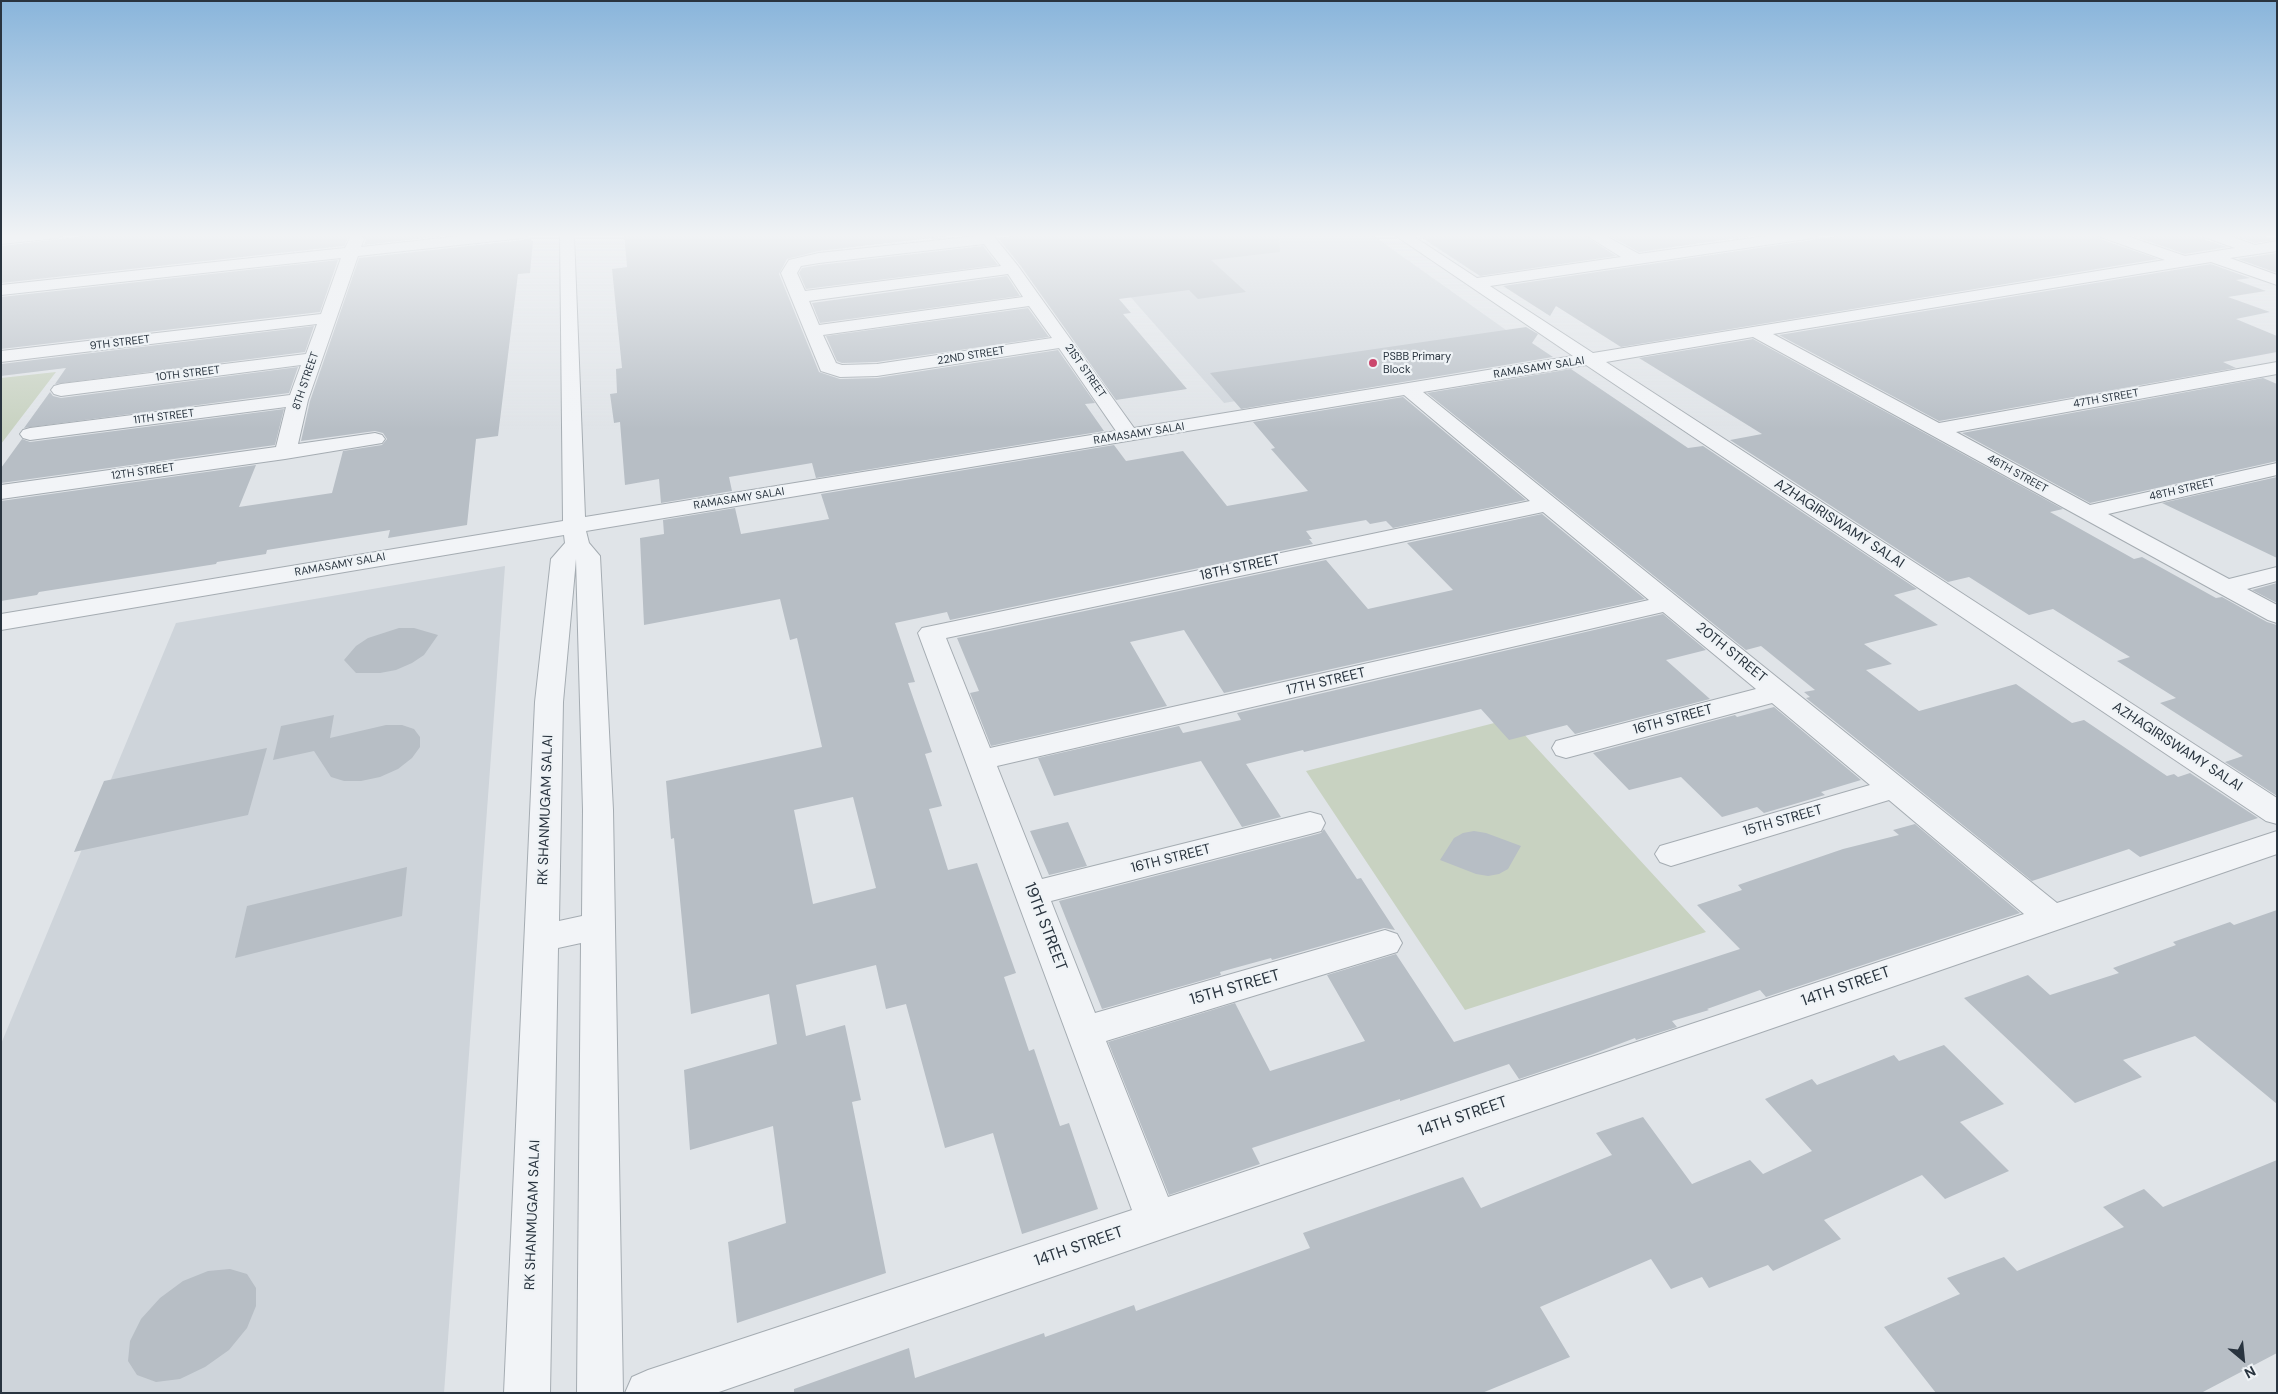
<!DOCTYPE html>
<html>
<head>
<meta charset="utf-8">
<style>
	body { margin:0 }
	#map { position:relative; width:2278px; height:1394px; overflow:hidden; background:#e0e4e8; font-family:"DM Sans",sans-serif }
	canvas { display:block }
	.frame { position:absolute; inset:0; border:2px solid #29343f; pointer-events:none }
	.north { position:absolute; left:2218px; top:1334px; width:50px; height:50px; -webkit-text-stroke:4px #eff3f6; paint-order:stroke; rotate:152deg; font-size:14px; font-weight:700; line-height:20px; text-align:center; color:#29343f }
	.north::after { content:''; display:block; margin:auto; width:18px; height:22px; background:#29343f; clip-path:polygon(50% 0,100% 100%,50% 72%,0 100%) }
</style>
</head>
<body>
<div id="map">
<canvas width="2278" height="1394"></canvas>
<div class="frame"></div>
<div class="north">N</div>
</div>
<script>
const ctx = document.querySelector('canvas').getContext('2d');
ctx.lineJoin = 'round';
function paint(path, color) { ctx.fillStyle = color; ctx.fill(path, 'evenodd'); }
function stroke(path, color, width, dash) { ctx.strokeStyle = color; ctx.lineWidth = width; ctx.lineCap = dash ? 'butt' : 'round'; ctx.setLineDash(dash || []); ctx.stroke(path); }
function label(font, color, halo, rows, align = 'center') {
  ctx.font = font + ' "DM Sans",sans-serif'; ctx.lineWidth = 4.5; ctx.setLineDash([]); ctx.textBaseline = 'middle'; ctx.strokeStyle = halo; ctx.fillStyle = color; for (const [text, x, y, turn = 0] of rows) {
    ctx.save(); ctx.translate(x, y); ctx.rotate((+turn || 0) * Math.PI / 180); ctx.textAlign = isNaN(turn) ? turn : align; if (halo) ctx.strokeText(text, 0, 0); ctx.fillText(text, 0, 0); ctx.restore();
  }
}
paint(new Path2D(`
	M1075,234H1371L1537,352L1224,403Z
	M505,566L444,1393H1V1044L176,623Z`), '#ced4da');
paint(new Path2D(`
	M56,372L1,444V378Z
	M1510,719L1706,932L1465,1010L1306,771Z`), '#c8d2c1');
paint(new Path2D(`
	M102,234H350L344,246L1,283V246Z
	M362,234H460L364,245L366,240Z
	M624,234H966L819,251L787,259L779,274L819,372L840,379L877,378L1058,350L1095,403L1085,404L1104,431L816,478L812,463L729,477L732,491L661,503L659,479L625,485L620,422L614,423L610,394L617,393L616,369L622,368L612,269L627,267Z
	M1031,234H1279L1280,252L1211,260L1246,292L1198,299L1189,290L1119,299L1131,313L1123,314L1187,389L1116,400L1020,265L998,238Z
	M1416,234H1582L1616,256L1480,276Z
	M1606,234H1764L1639,252Z
	M1852,234H2097L2100,239L2158,259L1621,347L1556,306L1550,316L1503,286Z
	M2127,234H2197L2203,239L2227,247L2185,254Z
	M2244,234H2258L2275,240L2255,243L2235,236Z
	M532,237L531,241H533L530,273L518,274L498,436L476,439L467,525L388,538L390,530L267,550L266,554L217,562L216,564L39,592L37,595L1,601V501L256,465L239,507L332,493L343,451L382,445L387,439L383,433L375,431L301,441L310,401L359,258L523,240Z
	M983,246L998,265L806,289L799,273L802,268L819,265Z
	M2277,253V273L2238,259Z
	M338,260L320,312L1,349V297Z
	M2211,264L2250,278L2236,280L2266,291L2228,297L2270,312L2236,319L2277,336V352L2223,362L2236,368L1939,421L1779,335Z
	M1007,276L1020,296L820,323L812,303Z
	M1028,308L1049,337L877,362L842,363L837,361L826,336Z
	M314,326L305,352L55,384L66,368L1,376V364Z
	M1526,327L1538,334L1532,343L1553,357L1241,409L1210,373Z
	M1753,339L2063,509L2050,512L2134,559L2142,557L2216,598L2222,597L2267,622L2277,625V796L2225,762L2243,756L2160,703L2176,698L2117,661L2130,657L2053,609L2029,615L1969,577L1948,582L1730,440L1762,434L1639,358Z
	M298,367L289,393L24,428L50,392L53,396L61,398Z
	M1571,369L1688,448L1703,446L1917,589L1894,595L1938,625L1864,644L1892,664L1866,670L1919,711L2016,684L2072,723L2084,720L2167,776L2174,774L2178,777L2190,773L2258,818L2140,857L2129,849L2032,881L1806,698L1810,697L1804,692L1815,690L1761,646L1746,650L1427,393Z
	M2263,378L2277,384V461L2090,503L1962,433Z
	M1403,397L1526,500L1393,528L1386,521L1370,524L1366,520L1306,531L1312,539H1309L1313,544L950,620L947,612L895,623L915,682L908,683L932,752L925,754L942,806L929,809L948,870L977,863L1016,973L1004,977L1029,1051L1034,1049L1060,1126L1069,1123L1098,1209L1022,1234L993,1133L945,1148L906,1004L886,1009L876,965L796,985L806,1036L845,1025L861,1100L852,1102L886,1273L737,1323L728,1242L786,1223L773,1126L690,1150L684,1070L777,1044L769,994L691,1014L674,838L671,839L666,781L822,747L797,638L790,640L780,599L644,625L640,538L664,534L663,520L735,508L741,534L829,519L821,494L1114,445L1126,461L1183,451L1227,506L1287,495L1308,491L1271,449L1275,448L1253,422ZM853,797L876,888L813,904L794,810Z
	M284,409L275,445L1,483V468L22,439L30,442Z
	M2277,477V558L2162,503Z
	M1542,514L1645,599L1224,693L1184,630L1130,642L1167,706L991,746L970,693L979,691L957,638L1326,560L1368,609L1453,590L1407,543Z
	M2277,583V603L2252,590Z
	M1663,614L1706,650L1666,660L1710,699L1575,734L1567,725L1509,740L1481,709L1304,752L1303,750L1246,764L1281,817L1242,827L1201,761L1054,796L1038,758L1179,726L1183,733L1241,720L1237,713Z
	M399,628H414L438,635L424,655L412,663L396,670L380,673H356L344,660L356,646L368,638Z
	M1774,707L1861,780L1821,792L1825,795L1764,813L1757,807L1722,817L1681,777L1629,790L1593,753L1735,715L1737,717Z
	M334,715L330,738L386,725H402L414,729L420,737V747L412,758L398,769L380,777L361,781H344L331,777L314,751L273,760L281,726Z
	M267,748L248,815L74,852L104,781Z
	M1068,822L1087,866L1049,875L1030,831Z
	M1915,824L2020,913L1766,997L1760,990L1707,1009L1709,1010L1672,1021L1677,1027L1636,1040L1635,1038L1593,1054L1519,1079L1509,1064L1400,1101V1099L1252,1148L1260,1164L1169,1195L1108,1042L1235,1003L1270,1071L1365,1041L1327,975L1396,954L1454,1042L1740,949L1697,905L1742,890L1738,885L1843,849L1899,835L1893,830Z
	M1324,829L1357,879L1361,878L1395,930L1384,928L1272,960L1271,958L1220,972L1221,975L1102,1009L1059,901L1310,836L1321,833Z
	M1474,831L1486,833L1521,846L1508,869L1499,874L1488,876L1476,874L1440,860L1454,838L1463,833Z
	M407,867L402,916L235,958L247,906Z
	M2277,910V1104L2195,1036L2123,1060L2142,1077L2075,1103L1964,998L2028,975L2050,995L2119,973L2113,968L2176,945L2173,942L2230,922L2234,925Z
	M1944,1045L2004,1104L1960,1122L2009,1171L1945,1199L1922,1175L1824,1220L1841,1239L1773,1271L1768,1265L1709,1288L1702,1277L1671,1289L1651,1259L1540,1307L1570,1357L1482,1393H794V1389L909,1348L915,1378L1044,1333L1045,1337L1134,1305L1136,1311L1310,1248L1303,1233L1463,1177L1481,1208L1612,1155L1596,1133L1643,1117L1692,1184L1750,1160L1763,1174L1812,1151L1765,1099L1812,1079L1817,1085L1894,1055L1899,1061Z
	M2277,1160V1353L2201,1393H1936L1884,1327L1960,1294L1947,1278L2004,1257L2017,1271L2124,1227L2103,1207L2144,1189L2163,1207Z
	M230,1269L247,1274L256,1288V1306L247,1328L229,1350L205,1367L180,1379L156,1382L137,1375L128,1361L130,1341L141,1319L160,1298L183,1281L208,1271Z`), '#b7bec5');
const minor = new Path2D(`
	M13,234H65L58,238L1,244V235Z
	M356,234L361,236L364,239L361,247L479,234H530L523,238L358,256L308,400L298,444L375,433L382,435L385,439L382,443L285,459L1,499V485L276,447L286,407L30,440L23,438L20,434L23,430L30,428L290,395L301,365L61,396L54,394L51,390L54,386L61,384L306,354L317,324L1,362V351L321,314L341,258L1,295V285L345,248L351,236Z
	M560,234H574L585,517L1116,431L1059,348L877,376L840,377L821,371L781,273L789,260L819,253L978,236L977,234H992L1018,266L1134,428L1573,356L1393,234H1410L1477,278L1621,257L1584,234H1602L1639,254L1781,234H1820L1813,238L1490,286L1593,353L2165,260L2101,237L2099,234H2121L2185,256L2235,248L2204,237L2202,234H2224L2255,245L2277,241V251L2230,258L2277,275V285L2211,262L1773,334L1939,423L2277,362V374L1956,432L2090,505L2277,463V475L2108,514L2229,579L2277,567V581L2247,589L2277,605V623L2268,620L1753,337L1606,362L2277,798V824L2266,821L1586,365L1423,392L2057,903L2277,831V854L716,1393H625L632,1377L648,1370L1132,1210L918,633L922,628L1530,501L1404,395L586,531L589,543L600,556L613,810L623,1393H577L581,943L558,948L550,1393H504L535,702L551,559L565,543L564,535L1,630V614L563,521ZM984,244L1001,266L805,291L797,273L801,266L819,263ZM1008,274L1023,297L819,325L809,301ZM1029,306L1052,338L877,364L842,365L836,363L823,335ZM1543,512L1649,600L990,748L946,638ZM576,559L583,810L582,916L559,921L563,702ZM1663,612L1756,689L1556,741L1552,748L1556,755L1566,758L1772,703L1870,785L1660,846L1655,854L1660,862L1671,866L1889,800L2024,914L1168,1197L1106,1041L1397,952L1402,943L1397,934L1385,930L1095,1013L1051,901L1310,834L1321,831L1325,823L1321,815L1310,812L1042,879L997,766Z`);
stroke(minor, '#a5acb2', 2);
paint(minor, '#f2f4f7');
const sky = ctx.createLinearGradient(0, 0, 0, 429);
sky.addColorStop(0, '#89b5db');
sky.addColorStop(0.55, '#f1f3f5');
sky.addColorStop(1, '#f1f3f500');
ctx.fillStyle = sky;
ctx.fillRect(0, 0, 2278, 429);
for (const [x, y, r, color] of [
	[1373,363,5,"#cb476d"]
]) { const dot = new Path2D(); dot.arc(x, y, r, 0, 2 * Math.PI); ctx.fillStyle = color; ctx.fill(dot); stroke(dot, '#eff3f6', 2); }
label('11px', '#29343f', '#eff3f6', [
	["9TH STREET",120,343,-7],
	["22ND STREET",971,356,-9],
	["RAMASAMY SALAI",1539,368,-9],
	["21ST STREET",1085,371,55],
	["10TH STREET",188,374,-7],
	["8TH STREET",306,381,-71],
	["47TH STREET",2106,399,-10],
	["11TH STREET",164,417,-7],
	["RAMASAMY SALAI",1139,434,-9],
	["12TH STREET",143,472,-8],
	["46TH STREET",2017,474,29],
	["48TH STREET",2182,490,-13],
	["RAMASAMY SALAI",739,499,-9],
	["RAMASAMY SALAI",340,565,-10]
]);
label('11px', '#29343f', '#eff3f6', [
	["PSBB Primary",1383,357],
	["Block",1383,370]
], 'left');
label('14px', '#29343f', '#eff3f6', [
	["AZHAGIRISWAMY SALAI",1839,524,33],
	["18TH STREET",1240,568,-12],
	["20TH STREET",1731,653,39],
	["17TH STREET",1326,682,-13],
	["16TH STREET",1673,720,-15],
	["AZHAGIRISWAMY SALAI",2177,747,33],
	["RK SHANMUGAM SALAI",546,810,-88],
	["15TH STREET",1783,821,-16],
	["16TH STREET",1171,859,-14],
	["RK SHANMUGAM SALAI",533,1215,-88]
]);
label('16px', '#29343f', '#eff3f6', [
	["19TH STREET",1045,927,69],
	["14TH STREET",1846,987,-19],
	["15TH STREET",1235,988,-16],
	["14TH STREET",1463,1117,-19],
	["14TH STREET",1079,1247,-19]
]);
</script>
</body>
</html>
